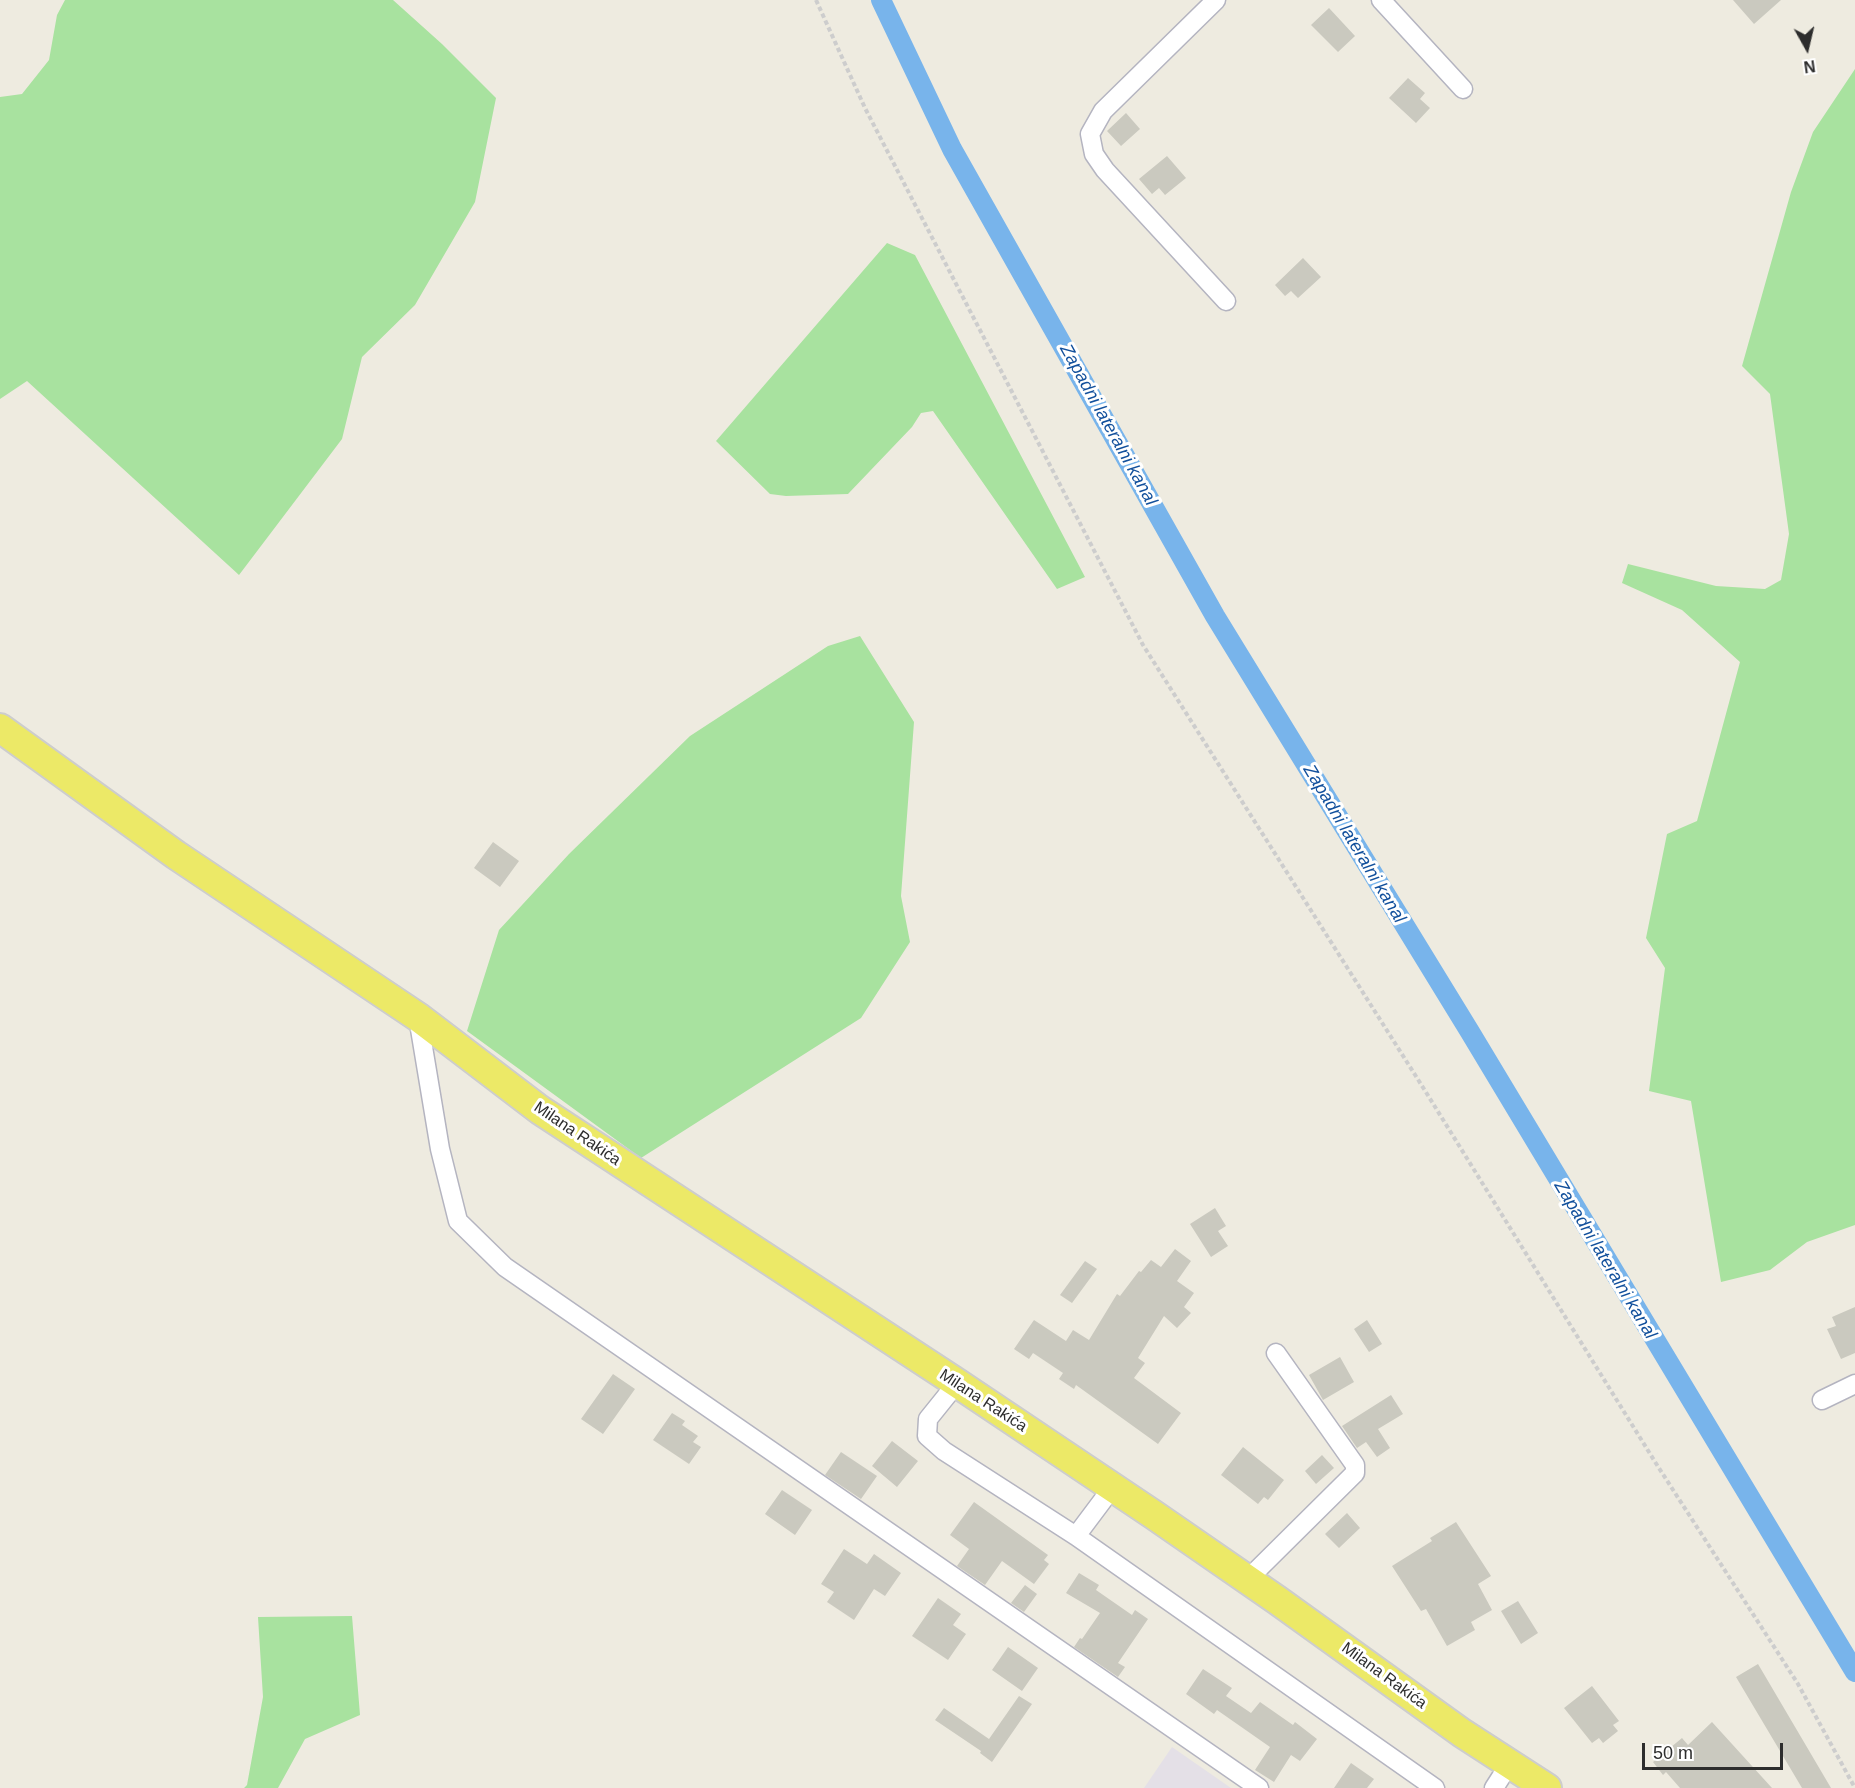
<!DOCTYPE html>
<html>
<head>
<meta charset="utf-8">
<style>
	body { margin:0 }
	#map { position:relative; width:1855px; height:1788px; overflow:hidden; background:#eeebe0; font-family:Arial,sans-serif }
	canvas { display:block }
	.north { position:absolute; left:1777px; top:18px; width:60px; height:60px; -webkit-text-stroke:4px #fff; paint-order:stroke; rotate:172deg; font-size:16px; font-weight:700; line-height:24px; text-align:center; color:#2d2d2d }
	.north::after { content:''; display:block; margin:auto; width:21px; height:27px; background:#2d2d2d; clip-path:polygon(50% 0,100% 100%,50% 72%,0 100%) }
	.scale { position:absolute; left:1642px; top:1743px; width:141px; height:27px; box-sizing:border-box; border:3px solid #2d2d2d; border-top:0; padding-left:8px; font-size:18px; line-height:21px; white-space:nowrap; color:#2d2d2d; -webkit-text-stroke:4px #fff; paint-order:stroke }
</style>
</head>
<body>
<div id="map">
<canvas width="1855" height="1788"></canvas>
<div class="north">N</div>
<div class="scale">50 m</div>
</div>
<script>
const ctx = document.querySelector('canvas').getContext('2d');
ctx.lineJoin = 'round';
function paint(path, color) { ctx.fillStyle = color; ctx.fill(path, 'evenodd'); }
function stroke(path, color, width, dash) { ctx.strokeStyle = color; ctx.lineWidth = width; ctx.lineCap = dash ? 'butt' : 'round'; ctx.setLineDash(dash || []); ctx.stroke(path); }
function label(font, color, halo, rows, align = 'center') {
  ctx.font = font + ' Arial,sans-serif'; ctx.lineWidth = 6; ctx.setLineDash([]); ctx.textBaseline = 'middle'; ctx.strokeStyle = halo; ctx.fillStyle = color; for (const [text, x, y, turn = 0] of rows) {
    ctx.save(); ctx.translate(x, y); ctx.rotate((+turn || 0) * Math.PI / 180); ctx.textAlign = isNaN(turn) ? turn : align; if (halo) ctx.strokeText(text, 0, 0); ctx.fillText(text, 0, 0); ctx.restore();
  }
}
paint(new Path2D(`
	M1172,1747L1231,1788H1144Z`), '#e4e0e7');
paint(new Path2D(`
	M65,0H393L442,44L496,98L475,202L415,305L362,357L342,439L239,575L27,381L0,399V97L22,94L49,60L57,15Z
	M1855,69V1225L1807,1242L1770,1270L1721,1282L1691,1101L1649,1091L1665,968L1646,938L1667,834L1697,821L1740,662L1682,610L1622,583L1628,564L1716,586L1765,589L1781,580L1789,534L1770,394L1742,366L1791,192L1813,132Z
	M887,243L915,255L1085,577L1057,589L933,411L921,413L912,427L848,494L786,496L770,494L716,441Z
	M860,636L914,722L901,896L910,942L861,1018L641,1158L467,1031L499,930L569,854L690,736L828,646Z
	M352,1616L360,1715L305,1739L278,1788H244L247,1785L263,1697L258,1617Z`), '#a8e29f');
stroke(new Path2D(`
	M881,0L952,149L1215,616L1470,1032L1855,1672`), '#78b4eb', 20);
paint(new Path2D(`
	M1733,0H1781L1754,24Z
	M1329,8L1355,36L1338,52L1311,25Z
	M1408,78L1425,93L1420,99L1430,108L1416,123L1389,98Z
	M1126,113L1140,129L1121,146L1107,131Z
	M1167,156L1186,178L1165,195L1159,188L1152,194L1139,179Z
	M1303,258L1321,277L1298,298L1291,291L1285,296L1275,285Z
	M493,842L519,861L500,887L474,868Z
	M1215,1208L1226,1226L1218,1231L1228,1246L1211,1257L1190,1224Z
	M1175,1249L1191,1261L1177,1281L1194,1293L1184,1307L1191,1313L1177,1328L1164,1316L1138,1358L1145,1363L1134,1378L1181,1413L1158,1444L1076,1385L1074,1389L1059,1379L1063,1373L1033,1353L1029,1359L1014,1349L1034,1320L1066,1341L1073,1330L1089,1340L1117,1294L1120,1296L1139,1271L1141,1272L1151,1260L1161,1267Z
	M1085,1261L1097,1269L1072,1303L1060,1295Z
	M1855,1307V1353L1841,1359L1827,1329L1836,1326L1832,1317Z
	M1367,1320L1382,1344L1369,1352L1354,1329Z
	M1340,1357L1354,1382L1323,1400L1309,1375Z
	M613,1374L635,1389L603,1434L581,1419Z
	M1391,1395L1403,1414L1378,1429L1390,1448L1377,1457L1366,1442L1357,1448L1342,1426Z
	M672,1413L685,1421L682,1425L698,1436L693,1442L701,1447L689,1464L653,1440Z
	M892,1441L918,1461L897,1487L872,1466Z
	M1243,1447L1284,1480L1268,1500L1264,1497L1258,1504L1221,1475Z
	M841,1452L877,1476L861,1499L825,1475Z
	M1322,1455L1334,1468L1316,1484L1305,1471Z
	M782,1490L812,1510L795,1535L765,1514Z
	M974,1502L1048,1555L1044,1560L1049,1564L1034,1584L1002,1561L985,1585L957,1566L969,1549L950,1535Z
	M1347,1513L1360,1528L1339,1548L1325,1534Z
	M1456,1522L1491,1576L1478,1584L1492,1610L1471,1622L1475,1630L1447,1646L1426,1609L1421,1611L1392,1566L1432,1541L1430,1538Z
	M844,1549L867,1564L874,1554L901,1573L885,1596L874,1589L854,1620L827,1602L834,1592L821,1584Z
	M1079,1573L1099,1585L1096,1590L1132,1615L1135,1610L1148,1619L1118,1663L1125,1667L1118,1677L1074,1647L1080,1638L1082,1639L1100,1613L1066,1593Z
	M1025,1585L1037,1594L1024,1612L1011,1603Z
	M938,1598L961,1614L953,1625L966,1634L948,1660L912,1636Z
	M1518,1601L1538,1633L1521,1644L1501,1611Z
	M1008,1647L1038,1668L1022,1691L992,1670Z
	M1758,1664L1831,1788H1802L1736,1677Z
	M1203,1669L1232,1688L1226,1696L1251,1713L1260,1702L1293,1725L1295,1722L1317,1739L1300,1761L1291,1755L1274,1782L1255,1770L1270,1747L1217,1710L1214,1714L1186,1694Z
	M1592,1686L1619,1721L1613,1725L1618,1731L1603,1743L1599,1738L1592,1743L1564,1708Z
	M1019,1696L1032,1704L992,1762L980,1753L981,1751L935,1720L944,1708L989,1739Z
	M1712,1722L1772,1788H1680L1666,1772L1663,1775L1653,1762L1682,1738L1688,1745Z
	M1351,1763L1374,1779L1367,1788H1334Z`), '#cac9bf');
const minor = new Path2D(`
	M1216,0L1103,111L1090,134L1094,154L1105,170L1226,301
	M1381,0L1463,89
	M418,1017L440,1149L458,1221L505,1267L1259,1788
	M957,1383L928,1419L927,1436L944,1451L1076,1536L1435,1788
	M1822,1400L1855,1384
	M1076,1536L1112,1488
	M1247,1580L1355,1473V1465L1276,1353
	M1494,1788L1510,1763`);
const primary = new Path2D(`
	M0,728L176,855L418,1017L540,1110L957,1383L1154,1515L1277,1600L1462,1733L1547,1788`);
stroke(minor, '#b4b4c0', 21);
stroke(primary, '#cdcdcd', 32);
stroke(new Path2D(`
	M816,0L865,108L1143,645L1424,1089L1657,1465L1798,1684L1855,1788`), '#cdcdcd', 4, [4.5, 3]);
stroke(minor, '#fff', 18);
stroke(primary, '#ece967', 28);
label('16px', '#2d2d2d', '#fff', [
	["Milana Rakića",577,1134,34],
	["Milana Rakića",983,1401,33],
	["Milana Rakića",1384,1676,36]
]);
label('italic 18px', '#12509c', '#fff', [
	["Zapadni lateralni kanal",1108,425,61],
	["Zapadni lateralni kanal",1354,844,59],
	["Zapadni lateralni kanal",1605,1260,59]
]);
</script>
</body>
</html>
